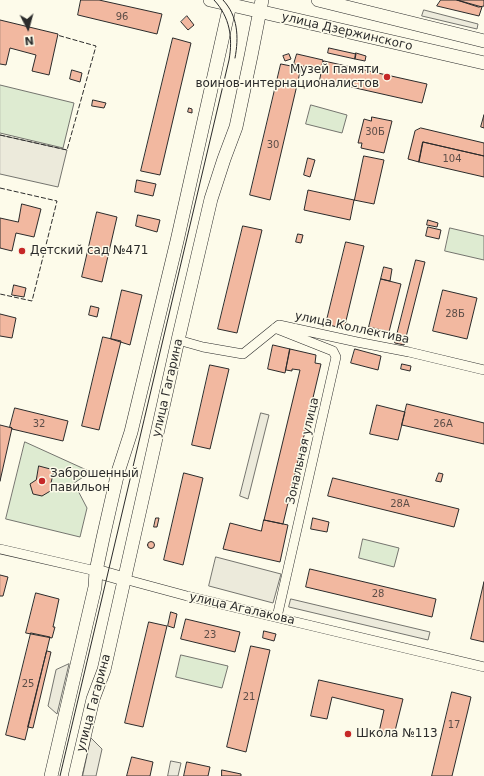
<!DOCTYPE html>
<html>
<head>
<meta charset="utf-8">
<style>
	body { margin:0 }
	#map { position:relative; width:484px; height:776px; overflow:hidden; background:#fdfbea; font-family:"DejaVu Sans",sans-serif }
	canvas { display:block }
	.north { position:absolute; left:8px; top:8px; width:40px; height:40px; -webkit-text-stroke:3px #fdfbea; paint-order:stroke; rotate:174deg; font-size:11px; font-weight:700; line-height:16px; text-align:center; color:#2b2b2b }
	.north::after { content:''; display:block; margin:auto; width:14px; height:18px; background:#2b2b2b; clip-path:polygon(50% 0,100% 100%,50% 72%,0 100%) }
</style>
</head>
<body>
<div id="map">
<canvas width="484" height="776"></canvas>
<div class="north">N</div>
</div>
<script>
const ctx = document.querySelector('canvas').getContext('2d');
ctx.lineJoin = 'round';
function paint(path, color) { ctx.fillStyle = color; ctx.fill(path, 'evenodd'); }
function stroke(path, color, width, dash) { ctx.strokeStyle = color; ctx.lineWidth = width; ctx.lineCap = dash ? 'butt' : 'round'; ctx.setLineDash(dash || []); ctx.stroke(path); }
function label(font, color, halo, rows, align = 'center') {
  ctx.font = font + ' "DejaVu Sans",sans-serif'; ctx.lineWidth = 3; ctx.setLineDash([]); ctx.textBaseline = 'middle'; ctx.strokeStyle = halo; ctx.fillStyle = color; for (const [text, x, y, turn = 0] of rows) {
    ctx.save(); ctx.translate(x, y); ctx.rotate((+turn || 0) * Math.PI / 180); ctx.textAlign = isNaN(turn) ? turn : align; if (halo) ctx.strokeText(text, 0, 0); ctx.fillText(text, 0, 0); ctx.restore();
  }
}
const green = new Path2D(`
	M0,85L74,103L63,148L0,133Z
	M311,105L347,115L342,133L306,124Z
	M450,228L484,236V260L445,251Z
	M25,442L91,472L74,483L87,508L80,537L6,519Z
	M363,539L399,548L394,567L359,558Z
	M181,655L228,666L222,688L176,677Z`);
paint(green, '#deebd1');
stroke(green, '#74746e', 1);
const parking = new Path2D(`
	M424,10L478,24L477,29L422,16Z
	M0,135L67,150L58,187L0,174Z
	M261,413L269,415L248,499L240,496Z
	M216,557L281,574L273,603L209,586Z
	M291,599L430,632L428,640L289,607Z
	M69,664L57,714L48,706L56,670Z
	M91,738L102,749L96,776H83Z
	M171,761L181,763L178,776H168Z`);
paint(parking, '#eceadb');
stroke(parking, '#74746e', 1);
const building = new Path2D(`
	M81,0H99L162,14L157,34L78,15Z
	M441,0H457L482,7L479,16L437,6Z
	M457,0H484V6L479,7Z
	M187,16L194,25L188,30L181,22Z
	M0,20L58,34L49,75L32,71L36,55L10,48L6,65L0,64Z
	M173,38L191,43L160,175L141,171Z
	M329,48L356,54L355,59L328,53Z
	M356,53L366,56L365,61L355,59Z
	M289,54L291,59L285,61L283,56Z
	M297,54L323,60L321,70L294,64Z
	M324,61L427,84L422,103L320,80Z
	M281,64L301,68L270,200L250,195Z
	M72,70L82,73L80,82L70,79Z
	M93,100L106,103L104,108L92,106Z
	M189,108L192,109V113L188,112Z
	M484,115V128L481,127Z
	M372,117L392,121L384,153L361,148L362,143H358L364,119L371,121Z
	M421,128L484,143V156L423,142L419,162L408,159L415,131Z
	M423,142L484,156V177L419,162Z
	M364,156L384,160L374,204L354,200L350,220L304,210L308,190L354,200Z
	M308,158L315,160L310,177L304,175Z
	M137,180L156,184L153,196L135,192Z
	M22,204L41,209L34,237L16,233L12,251L0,248V218L18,222Z
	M97,212L117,217L102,282L82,277Z
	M138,215L160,220L157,232L136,226Z
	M428,220L438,223L437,227L427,225Z
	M243,226L262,230L237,333L218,329Z
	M428,227L441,230L439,239L426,236Z
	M298,234L303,235L301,243L296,242Z
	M346,242L364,246L344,329L326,324Z
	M416,260L425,262L404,345L395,343Z
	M384,267L392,269L390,281L381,279Z
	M381,279L401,284L389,332L369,327Z
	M14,285L26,288L24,297L12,295Z
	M122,290L142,295L130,345L111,339Z
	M443,290L477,298L467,339L433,331Z
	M91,306L99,308L97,317L89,315Z
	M0,314L16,318L12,338L0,336Z
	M103,337L121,341L99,430L82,426Z
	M273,345L290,349L285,373L268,369Z
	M290,349L316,355L315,363L321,364L283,524L264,520L300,370L292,369V371L286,370Z
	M355,349L381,356L378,370L351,363Z
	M402,364L411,366L410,371L401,369Z
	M210,365L229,369L210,449L192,445Z
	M407,404L484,423V444L402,425Z
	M377,405L405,412L398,440L370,434Z
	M15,408L68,421L63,441L12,429V428L10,427Z
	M0,425L12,428L0,481Z
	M39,466L54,470L51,483L52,490L42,496L33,494L30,484L36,480Z
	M184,473L203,478L183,565L164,560Z
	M439,473L443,474L441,482L436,481Z
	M333,478L459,509L454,527L328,496Z
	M156,518H159L157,527H154Z
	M313,518L329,522L327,532L311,529Z
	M264,520L288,525L280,562L223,549L230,523L261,531Z
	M147.5 545a3.5 3.5 0 1 1 7 0a3.5 3.5 0 1 1-7 0Z
	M310,569L436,599L432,617L306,587Z
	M0,575L8,577L3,596H0Z
	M484,582V642L471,639Z
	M36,593L59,599L53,627H55L52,638L26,633Z
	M171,612L177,614L174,628L168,626Z
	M186,619L240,632L235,652L181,639Z
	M149,622L167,626L143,727L125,723Z
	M264,631L276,634L274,641L263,638Z
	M31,633L50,637L25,740L6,735Z
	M251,646L270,650L246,752L227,747Z
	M47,651L51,652L33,728L28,727Z
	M319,680L403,699L394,735L379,732L384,710L332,697L327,719L311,716Z
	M452,692L471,697L468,710L452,776H432Z
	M132,757L153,762L150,776H127Z
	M187,762L210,767L208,776H184Z
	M222,770L241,774V776H222Z`);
paint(building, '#f2b8a0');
stroke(building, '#2b2b2b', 1);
const minor = new Path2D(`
	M275,328L333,351L336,357L277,617
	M178,340L203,347L243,354L279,325L357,342L409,352L484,370
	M0,549L96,571
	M124,579L187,596L484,667`);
const secondary = new Path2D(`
	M210,0L484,63
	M318,0L484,41
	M96,571L124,579
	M51,776L95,587L96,571L103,538L118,472L131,432L177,241L231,0
	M75,776L93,699L104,670L178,340L211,199L224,159L236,127L251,56L262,0`);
stroke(minor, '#2b2b2b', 10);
stroke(secondary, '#2b2b2b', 14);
stroke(minor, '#fdfbea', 9);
stroke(secondary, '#fdfbea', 13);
stroke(new Path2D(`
	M223,0C238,16 239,37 235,58
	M60,776L229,60C233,38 230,17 214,0`), '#2b2b2b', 1);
stroke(new Path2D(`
	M0,135L67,150L96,46L57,35
	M0,188L57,201L32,301L0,294`), '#2b2b2b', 1, [5, 2]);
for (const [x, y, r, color] of [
	[387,77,4,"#c62828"],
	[22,251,4,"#c62828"],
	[42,481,4,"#c62828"],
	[348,734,4,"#c62828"]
]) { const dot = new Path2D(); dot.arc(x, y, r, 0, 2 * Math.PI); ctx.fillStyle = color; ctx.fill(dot); stroke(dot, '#fdfbea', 1.5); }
label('10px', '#5d4e48', null, [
	["96",122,17],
	["30Б",375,132],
	["30",273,145],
	["104",452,159],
	["28Б",455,314],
	["32",39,424],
	["26А",443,424],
	["28А",400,504],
	["28",378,594],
	["23",210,635],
	["25",28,684],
	["21",249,697],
	["17",454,725]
]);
label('12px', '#2b2b2b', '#fdfbea', [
	["улица Дзержинского",347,32,13],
	["улица Коллектива",352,328,12],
	["улица Гагарина",168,388,-77],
	["Зональная улица",303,451,-77],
	["улица Агалакова",242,609,13],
	["улица Гагарина",94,703,-75]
]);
label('12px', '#2b2b2b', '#fdfbea', [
	["Музей памяти",379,70,"right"],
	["воинов-интернационалистов",379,84,"right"],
	["Детский сад №471",30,251],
	["Заброшенный",50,474],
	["павильон",50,488],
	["Школа №113",356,734]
], 'left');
</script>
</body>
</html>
